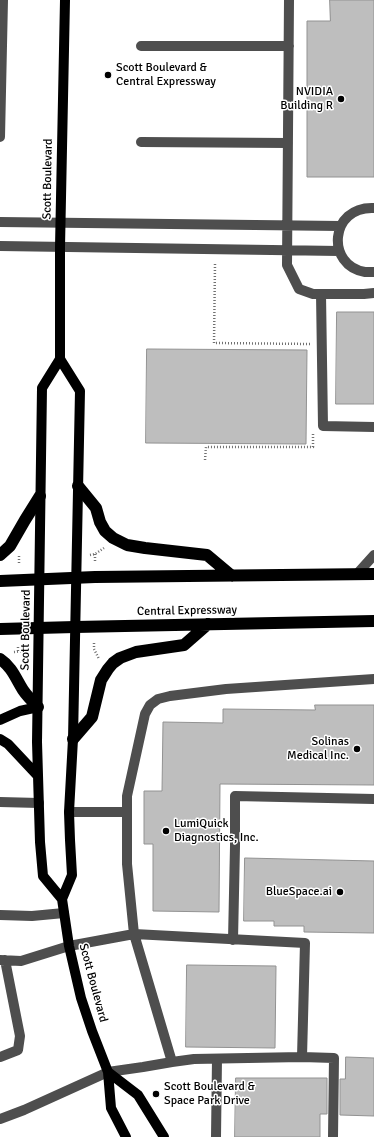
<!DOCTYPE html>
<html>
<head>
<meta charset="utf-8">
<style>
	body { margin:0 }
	canvas { display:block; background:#fff }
</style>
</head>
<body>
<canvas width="374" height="1137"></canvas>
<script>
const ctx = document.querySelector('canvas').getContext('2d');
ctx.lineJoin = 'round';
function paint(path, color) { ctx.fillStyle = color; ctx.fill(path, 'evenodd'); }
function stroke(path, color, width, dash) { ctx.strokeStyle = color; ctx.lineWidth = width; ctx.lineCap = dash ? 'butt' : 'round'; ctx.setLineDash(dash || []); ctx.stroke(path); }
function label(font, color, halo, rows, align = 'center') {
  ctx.font = font + ' Signika,sans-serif'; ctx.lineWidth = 3; ctx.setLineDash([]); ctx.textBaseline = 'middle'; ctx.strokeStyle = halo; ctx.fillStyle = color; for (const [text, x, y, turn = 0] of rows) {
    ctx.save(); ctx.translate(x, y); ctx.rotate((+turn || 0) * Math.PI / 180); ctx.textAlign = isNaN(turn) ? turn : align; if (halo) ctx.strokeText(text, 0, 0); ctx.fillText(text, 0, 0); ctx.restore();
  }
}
const building = new Path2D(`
	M330,0H374V177H307V21H330Z
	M337,312H374V404H336Z
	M147,349L307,350L306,444L146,443Z
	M315,705H374V785L220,784L219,912L153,911V844H144V791H162L163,722L223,723V709L315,710Z
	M245,858L374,861V933L304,932V926H274V921H244Z
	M187,965L276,966L275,1048L186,1047Z
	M346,1057L374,1058V1116L340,1115V1079H345Z
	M236,1078H327V1114H320V1137H235Z`);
paint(building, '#bebebe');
stroke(building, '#929292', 1);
stroke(new Path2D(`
	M215,264L214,343L310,344
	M205,460L206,447H313V433
	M90,555L95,554L104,548
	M95,561V554
	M19,563V556
	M94,643V649L99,659
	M18,651V645
	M14,652L23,651`), '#707070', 2.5, [1, 2]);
stroke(new Path2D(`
	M289,0L287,265L299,289L313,294H364L374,293
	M141,46H289
	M0,137L3,0
	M141,142L288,143
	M374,208C329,206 326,266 365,272C368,272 371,272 374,272
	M0,222L340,226
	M0,246L339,251
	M321,294L323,426L374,427
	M356,575L374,555
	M0,802L39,803
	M69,812H127
	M0,915L32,916L64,913
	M233,940L235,846V796L374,799
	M0,960L21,961L69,946L134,934L305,943L302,1057L334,1058L333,1137
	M0,1057L18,1050L20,1036L5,960
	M172,1062L134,934L127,864V796L145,714L150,705L158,699L170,696L226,689L374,679
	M0,1119L24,1110L108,1072L143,1067L172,1062L194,1059L302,1057
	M216,1137L217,1059`), '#4e4e4e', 10);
stroke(new Path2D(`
	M65,0L60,247V359L42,388L37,742L40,842L43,876L62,899L69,946L81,998L92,1031L108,1072L111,1108L126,1137
	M60,359L80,391L73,739L69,812L70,840L72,875L62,899
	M0,720L20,711L38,707
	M0,739L8,744L38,776
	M108,1072L138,1095L164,1137`), '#000', 10);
stroke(new Path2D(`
	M78,486L96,508L100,522L105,531L113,538L127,545L145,548L207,555L232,576
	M0,555L10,546L25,520L40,496
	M0,581L95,577L374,574
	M0,629L75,627L374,621
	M0,659C12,667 16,679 23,690C27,696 33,702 38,707
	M73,739L92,717L101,680L108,669L113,663L120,658L136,652L184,645L208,624`), '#000', 12);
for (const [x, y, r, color] of [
	[108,75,4,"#000"],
	[341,99,4,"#000"],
	[357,749,4,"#000"],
	[166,831,4,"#000"],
	[340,892,4,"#000"],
	[156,1094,4,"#000"]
]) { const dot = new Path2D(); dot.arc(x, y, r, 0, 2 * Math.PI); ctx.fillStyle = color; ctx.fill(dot); stroke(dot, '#fff', 1.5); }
label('12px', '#000', '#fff', [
	["Scott Boulevard &",116,68],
	["Central Expressway",116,82],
	["NVIDIA",333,92,"right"],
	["Building R",333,106,"right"],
	["Solinas",349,742,"right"],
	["Medical Inc.",349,756,"right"],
	["LumiQuick",174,824],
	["Diagnostics, Inc.",174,838],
	["BlueSpace.ai",332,892,"right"],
	["Scott Boulevard &",164,1087],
	["Space Park Drive",164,1101]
], 'left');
label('12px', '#000', '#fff', [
	["Scott Boulevard",48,179,-89],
	["Central Expressway",187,611,-1],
	["Scott Boulevard",26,630,-89],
	["Scott Boulevard",93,983,75]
]);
</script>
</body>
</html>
